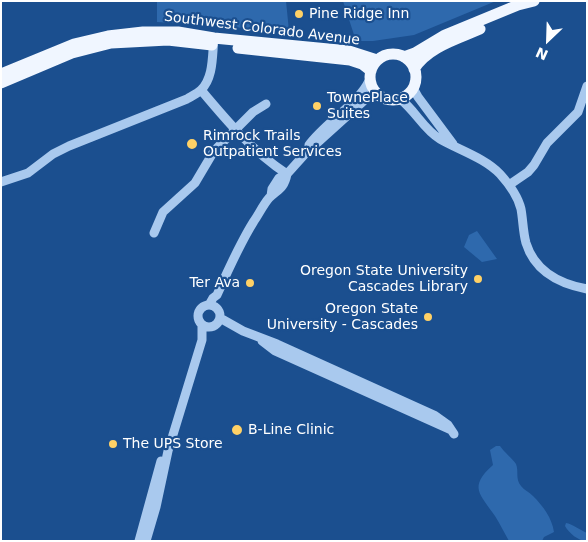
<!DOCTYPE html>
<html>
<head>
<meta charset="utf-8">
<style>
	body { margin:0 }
	#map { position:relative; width:588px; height:542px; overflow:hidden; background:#1b4f8f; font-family:"DejaVu Sans",sans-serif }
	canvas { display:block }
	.frame { position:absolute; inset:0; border:2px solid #fff; pointer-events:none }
	.north { position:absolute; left:523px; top:15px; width:50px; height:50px; -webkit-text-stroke:4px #1b4f8f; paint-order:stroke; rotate:204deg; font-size:14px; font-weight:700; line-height:20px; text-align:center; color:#fff }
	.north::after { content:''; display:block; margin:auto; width:18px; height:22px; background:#fff; clip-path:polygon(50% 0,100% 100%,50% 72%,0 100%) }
</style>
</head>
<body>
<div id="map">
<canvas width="588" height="542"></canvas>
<div class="frame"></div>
<div class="north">N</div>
</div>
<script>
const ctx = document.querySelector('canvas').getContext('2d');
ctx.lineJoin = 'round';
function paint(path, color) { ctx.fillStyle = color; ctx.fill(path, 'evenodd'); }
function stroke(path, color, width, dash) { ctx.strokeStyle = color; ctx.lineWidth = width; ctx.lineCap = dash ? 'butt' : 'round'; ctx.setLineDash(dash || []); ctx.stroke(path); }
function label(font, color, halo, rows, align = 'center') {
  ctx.font = font + ' "DejaVu Sans",sans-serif'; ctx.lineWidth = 4.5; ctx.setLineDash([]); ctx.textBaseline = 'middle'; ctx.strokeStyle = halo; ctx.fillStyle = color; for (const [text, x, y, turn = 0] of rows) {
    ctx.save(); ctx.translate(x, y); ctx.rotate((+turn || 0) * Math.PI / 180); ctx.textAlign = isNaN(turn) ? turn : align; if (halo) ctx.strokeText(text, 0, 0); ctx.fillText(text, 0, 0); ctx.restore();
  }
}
paint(new Path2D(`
	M157,1H286L289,31L157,22Z
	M343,1H496L414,35L373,41H356Z
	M477,231L497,259L482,262L464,247L469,235Z
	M496,446H500C504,452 513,459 516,464C519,471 515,479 521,486C524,490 529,492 533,496C543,506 552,518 554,532L544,537L542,541H509C504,532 500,524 495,516C480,494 468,487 493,465L490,450Z
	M566,523C572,524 580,530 587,533V541C578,541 569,533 565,526Z`), '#2e69ad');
stroke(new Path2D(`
	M413,88L418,97L453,144
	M201,90C227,121 253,152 287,174
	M400,99C415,110 424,130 440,139C459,150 485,158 500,174C509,184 518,196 521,209C523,220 523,232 526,243C535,272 560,284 587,289
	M309,145C325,123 358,104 369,81
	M1,182L28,173L53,154L69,146L187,99C192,96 198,93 201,90C214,77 212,55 214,38
	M509,185L528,172L534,165L547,143L578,112L587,86
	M271,196L272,189L279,178L287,174L305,154L366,99L379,95
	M154,233L163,212L195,183L214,151L253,112L266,104
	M198 316a11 11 0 1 1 22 0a11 11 0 1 1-22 0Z
	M209,305L213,298L217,295C228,270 239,245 254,221C259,214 263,205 269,198C278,189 284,189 287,174
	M220,318L243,331L277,344L434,415L448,425L454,434
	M262,341L275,351L451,430
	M139,541L161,461
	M146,541L156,507L168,451L202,340V325`), '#a9c9ee', 9);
stroke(new Path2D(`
	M238,48L350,60L362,64L371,71
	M370 77a23 23 0 1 1 46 0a23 23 0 1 1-46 0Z
	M404,57L415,53L445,35L518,5L534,1
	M414,69C428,47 457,39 480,29
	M1,74L74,44L108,36L143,32H178L214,38L349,51L377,60
	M1,83L72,53L111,43L168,40L212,45`), '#f0f6ff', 11);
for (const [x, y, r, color] of [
	[299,14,5,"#ffd166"],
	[317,106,5,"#ffd166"],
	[192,144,6,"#ffd166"],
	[478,279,5,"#ffd166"],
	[250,283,5,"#ffd166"],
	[428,317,5,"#ffd166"],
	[237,430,6,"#ffd166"],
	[113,444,5,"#ffd166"]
]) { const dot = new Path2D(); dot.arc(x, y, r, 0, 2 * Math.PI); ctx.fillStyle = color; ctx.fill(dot); stroke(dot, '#1b4f8f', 2); }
label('14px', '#fff', '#1b4f8f', [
	["Pine Ridge Inn",309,14],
	["TownePlace",327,98],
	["Suites",327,114],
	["Rimrock Trails",203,136],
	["Outpatient Services",203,152],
	["Oregon State University",468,271,"right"],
	["Cascades Library",468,287,"right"],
	["Ter Ava",240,283,"right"],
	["Oregon State",418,309,"right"],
	["University - Cascades",418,325,"right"],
	["B-Line Clinic",248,430],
	["The UPS Store",123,444]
], 'left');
label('14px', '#fff', '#1b4f8f', [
	["Southwest Colorado Avenue",262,29,7]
]);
</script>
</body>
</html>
